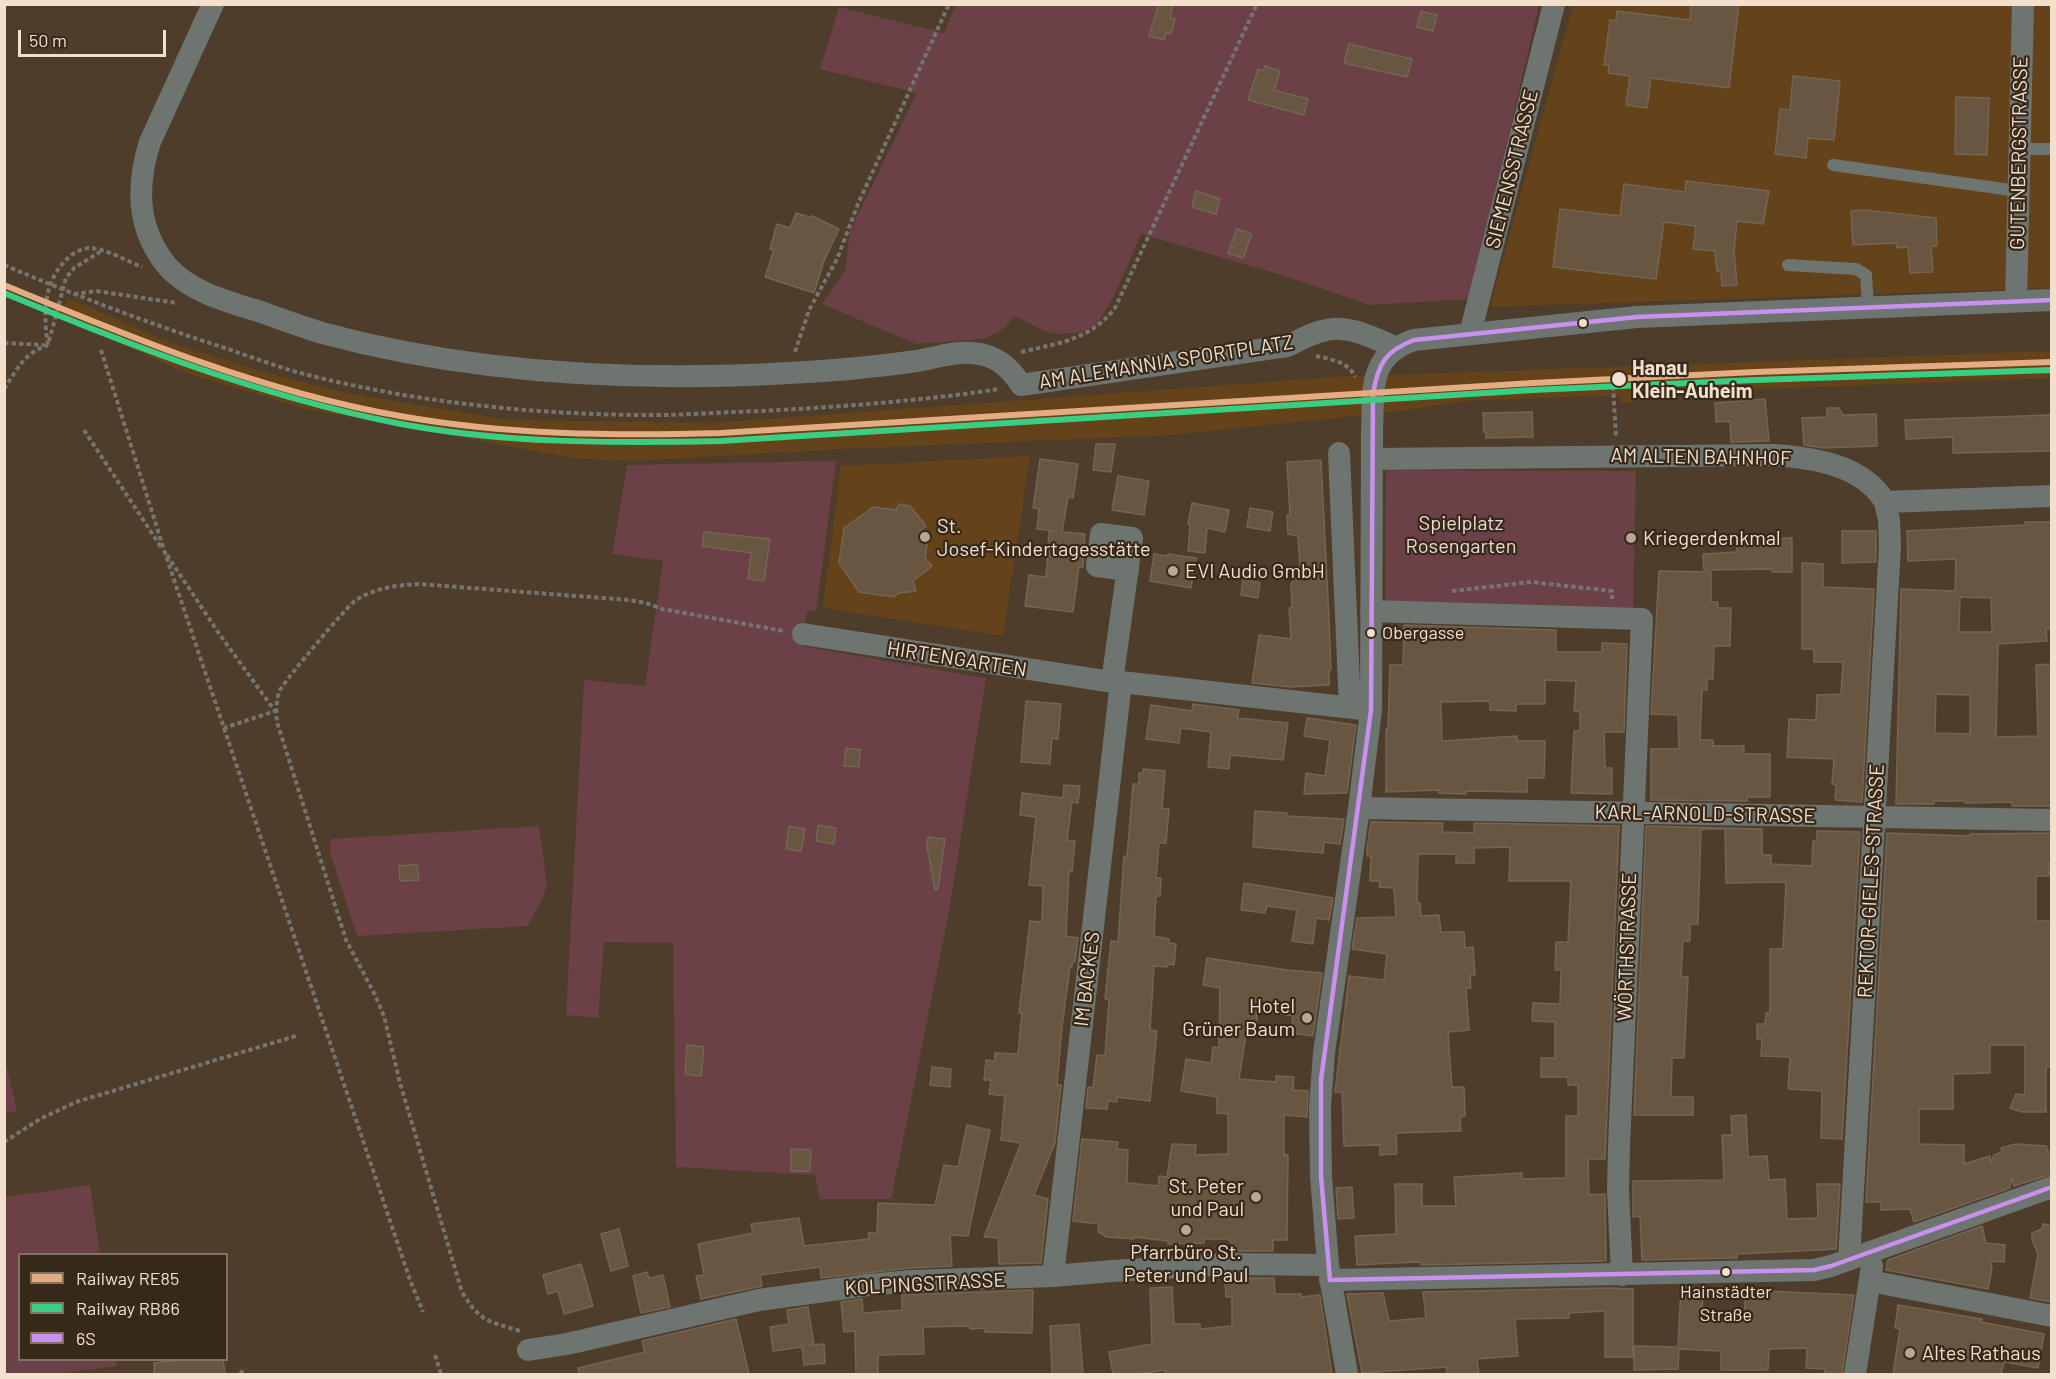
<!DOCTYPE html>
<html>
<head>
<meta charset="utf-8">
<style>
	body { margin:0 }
	#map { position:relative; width:2056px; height:1379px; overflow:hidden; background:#4e3d2a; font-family:Barlow,sans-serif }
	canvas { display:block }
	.frame { position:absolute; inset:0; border:6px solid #f2dfcc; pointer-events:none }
	.legend { position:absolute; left:18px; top:1253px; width:210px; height:108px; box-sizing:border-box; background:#37291a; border:2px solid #827261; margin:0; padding:8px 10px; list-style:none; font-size:18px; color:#f2dfcc }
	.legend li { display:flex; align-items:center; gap:12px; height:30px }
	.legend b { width:30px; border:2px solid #827261 }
	.scale { position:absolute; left:18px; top:30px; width:148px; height:27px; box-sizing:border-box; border:3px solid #f2dfcc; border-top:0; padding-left:8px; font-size:18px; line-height:21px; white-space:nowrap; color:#f2dfcc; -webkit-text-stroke:4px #37291a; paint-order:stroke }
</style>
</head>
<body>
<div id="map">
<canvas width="2056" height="1379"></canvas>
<div class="frame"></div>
<ul class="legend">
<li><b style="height:8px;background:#e5ac83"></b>Railway RE85</li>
<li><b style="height:8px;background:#3ace82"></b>Railway RB86</li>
<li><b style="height:8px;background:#c991ed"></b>6S</li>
</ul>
<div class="scale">50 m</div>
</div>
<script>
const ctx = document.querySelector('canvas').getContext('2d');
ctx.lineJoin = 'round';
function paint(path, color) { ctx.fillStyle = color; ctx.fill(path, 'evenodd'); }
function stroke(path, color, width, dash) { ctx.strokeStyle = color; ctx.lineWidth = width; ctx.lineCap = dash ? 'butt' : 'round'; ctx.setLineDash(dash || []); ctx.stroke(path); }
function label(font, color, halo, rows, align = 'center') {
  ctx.font = font + ' Barlow,sans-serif'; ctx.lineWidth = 4.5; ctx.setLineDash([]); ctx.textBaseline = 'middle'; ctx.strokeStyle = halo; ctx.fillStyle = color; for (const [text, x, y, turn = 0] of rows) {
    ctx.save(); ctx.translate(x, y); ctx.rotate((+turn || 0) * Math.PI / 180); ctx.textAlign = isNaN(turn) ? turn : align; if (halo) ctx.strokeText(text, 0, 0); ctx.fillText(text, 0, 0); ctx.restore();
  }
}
paint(new Path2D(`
	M1573,5H2051V288L1490,307Z
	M68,298L169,342L260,371L346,393L508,420L713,423L1335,377L2051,351L2052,378L1636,394V403H1621V395L1467,401L1393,412L1171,435L846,449L626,461L573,458L306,409L186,373L60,317Z
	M1030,456L1003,636L823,608L841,466Z`), '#64421a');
paint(new Path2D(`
	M956,4L1539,5L1470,299L1370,305L1285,276L1141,234C1132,254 1109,314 1094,326C1083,334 1061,336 1048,332C1037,328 1026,321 1015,316L1002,330L984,339L916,344L822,304L845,270L850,231L917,93L820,69L839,7L944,33Z
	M836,461L816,611L807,610L802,646L986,678L948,918L891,1199H820L815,1175L676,1167L673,943L604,942L598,1018L566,1015L584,680L645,686L663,561L612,554L627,465Z
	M1386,470L1636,471L1633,608L1385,601Z
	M539,826L547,884L542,899L528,926L357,936L330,852L331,839Z
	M5,1059L17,1111L5,1114H4Z
	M90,1185L100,1254H20V1360H116L117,1366L56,1374H5V1197Z`), '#6b4046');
const building = new Path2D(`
	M1159,4H1173L1170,17L1175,19L1171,34L1166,33L1164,40L1149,36Z
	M1691,4H1739L1729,88L1651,78L1647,108L1626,105L1630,76L1608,73L1609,65H1604L1610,20L1616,21L1617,11L1690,20Z
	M1421,11L1437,15L1433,31L1417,27Z
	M1349,44L1412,59L1407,77L1344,63Z
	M1265,66L1280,71L1274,90L1308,99L1304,115L1248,100L1258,69L1263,71Z
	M1793,76L1840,81L1834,140L1808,138L1806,158L1775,154L1780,109L1790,110Z
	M1956,97L1989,98L1987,155L1955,154Z
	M1686,181L1769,191L1763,224L1737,221L1734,251L1737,285L1722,286L1721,271L1717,272L1715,251L1693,249L1696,226L1664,222L1656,279L1553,267L1560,209L1620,216L1624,184L1685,192Z
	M1196,191L1220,199L1216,214L1192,207Z
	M1865,210L1936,218L1937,246H1931L1933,272L1910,273L1908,247L1897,248L1896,243L1853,245L1851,211Z
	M796,213L809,217L812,216L839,229L824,261L814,293L765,277L774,250L770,249L777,224L790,228Z
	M1237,229L1252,234L1243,258L1228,253Z
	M1765,399L1769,441L1731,442L1730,421L1716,422L1715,403Z
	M1827,408H1839L1843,415L1876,414L1877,446L1823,448L1804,445L1802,418L1827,417Z
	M1532,412L1533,437L1486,438V432H1484L1483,413Z
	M2052,415V451L1953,453V437L1906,439L1905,420Z
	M1096,444H1115L1111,472L1093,470Z
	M1040,459L1078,464L1073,498L1068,497L1062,532L1085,534L1083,567H1079L1073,612L1025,606L1029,575L1046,577L1049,531H1055L1037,529L1039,509L1033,508Z
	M1321,460L1329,619L1331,670H1329V685L1291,687L1252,683L1259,635L1291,639L1289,608H1292L1291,584L1300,568L1298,536L1288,534L1287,515H1290L1287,462Z
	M1118,476L1149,481L1144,515L1112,510Z
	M1192,503L1229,510L1225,532L1207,528L1205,553L1188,551L1190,525L1188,524Z
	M899,504L910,506L926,526L920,531L928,539L925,558L932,566L913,581L916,591L899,593L894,597L859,592L839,563L844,528L873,507L896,510Z
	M1250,508L1273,512L1270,531L1247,527Z
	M2025,522H2052V629H2046L2047,641L1998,644L1996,737L2038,736L2036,665L2052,664V806H2012V802L1965,803V801H1934V804H1896L1901,589L1955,591L1956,559L1908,561L1907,531L2025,525ZM1960,597L1991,598L1992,632H1959ZM1936,694L1970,695V734L1935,733Z
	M1842,531H1876V562L1842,563Z
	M704,532L770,539L764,581L748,579L751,553L702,546Z
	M1792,538V572H1772V569L1704,570L1703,554L1737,552V539Z
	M1154,554L1167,556L1168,554L1196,558L1191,588L1150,581Z
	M1802,563L1823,564V587L1874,589L1862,802L1835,800L1836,785L1832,784L1834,759L1787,757L1789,719L1816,720L1817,695L1841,694L1843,662H1814V649H1802Z
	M1659,571L1711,572V602H1718V608H1731L1730,646H1714L1713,679H1707V690H1702L1700,740H1713V746H1744V754H1770V797H1747V801L1651,800V749H1679L1678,715L1651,714Z
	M1243,579L1260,583L1258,598L1241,595Z
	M1404,625L1556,630V652H1602V643L1627,644L1624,732H1604L1605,768H1612V794L1571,793L1574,731H1580V712L1574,711L1576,681L1545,680V704H1516V711L1490,710V701L1441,702L1442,741L1517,736V741H1545L1544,778H1527V792L1466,791V794L1439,793V790L1386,792V729L1388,730L1390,665H1403Z
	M1026,701L1061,704L1058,739L1052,738L1050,764L1021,762Z
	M1193,704L1239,710L1237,718L1288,723L1283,760L1230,755L1229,769L1208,767L1211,732L1181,728L1179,743L1146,739L1151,705L1192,711Z
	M1307,718L1356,725L1347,793L1304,794L1306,773L1325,776L1330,740L1304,736Z
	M846,748L860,750L859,767L844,766Z
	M1143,769L1165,771L1162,808L1169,809L1166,843H1159L1156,878H1161L1160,896H1156L1154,936L1169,939V943L1176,944L1174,965L1167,964V967L1154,966L1150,1030L1157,1031L1150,1101L1117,1097V1102L1108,1101L1107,1109L1086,1108L1088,1087L1093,1088L1097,1055L1105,1056L1109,999H1105L1111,941L1118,942L1124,856L1127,857L1133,784H1139V773H1143Z
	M1064,785L1080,786L1078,803L1072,802L1067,840L1075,841L1072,872L1069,871L1066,936L1078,938L1075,961L1072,963V967H1070L1062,1027L1057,1085H1061L1055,1143L1034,1195L1048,1199L1041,1263L999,1264L998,1238L984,1237L1021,1143L1001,1140L1005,1096L989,1094L991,1080H984L986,1060L995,1061V1053L1018,1054L1022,1013H1019L1030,921L1042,922L1043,886L1029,885L1036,817L1020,815L1022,793L1063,798Z
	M1255,811L1287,813V816L1344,819L1340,844L1324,842L1323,853L1253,847Z
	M1371,822L1443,823L1442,832L1474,833V823L1619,826L1605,1159H1588L1589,1195L1605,1194L1606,1261L1421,1265V1262L1393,1263L1357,1265L1355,1236L1396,1234L1395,1184H1422V1206H1456L1454,1177L1522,1173V1179L1566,1178V1116H1578V1085H1568V1077H1541V1058H1555V1022L1532,1021L1533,1003L1560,1004L1561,970H1555L1556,942H1568L1571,881H1509L1510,847L1474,848V863H1456V854H1418L1417,903H1420L1421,916L1439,915L1441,932H1464L1465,948L1473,947L1475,975H1470L1471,988H1466L1469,1030L1448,1032L1452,1087H1464L1465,1116L1460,1117L1461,1131L1396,1133L1397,1154L1380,1155V1145L1344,1146L1342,1092H1335L1349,976L1384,980L1387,954L1352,949L1357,918L1396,917L1394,888L1379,887L1380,881H1370L1371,856H1367V848Z
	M818,825L836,828L834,844L816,841Z
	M789,826L805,829L801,851L786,849Z
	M1646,826L1762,829V855H1771V864L1812,866L1813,841H1817V831L1860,832L1842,1139L1821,1138L1822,1091L1788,1089L1790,1057L1761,1056L1762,1039H1757V1024H1765L1766,1013H1770V949H1783L1786,882L1726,883L1725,829H1701L1698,924H1690V941H1683L1681,977H1688L1684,1058H1672L1671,1097H1693V1115H1634Z
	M1887,833L1970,836V834L2052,833V862H2049V876H2036V921H2052V1067H2046V1112H2022L2010,1108L2016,1094L2025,1095V1045H1990V1073L1953,1074V1109H1919V1144L1964,1145V1164L1990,1156L1991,1164L1994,1155L2002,1152L2001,1148L2016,1144L2046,1146L2049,1153L2052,1152V1174L2014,1186L2011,1178L2010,1188L1914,1222L1910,1209L1881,1210V1202H1866Z
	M928,837L945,839L938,889L935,890L927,846Z
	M417,864L419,880L400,881L399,866Z
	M1244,883L1333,898L1329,920L1316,918L1313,944L1292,941L1297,910L1267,906L1265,913L1241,910Z
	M1207,958L1287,970L1322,973L1313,1036L1291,1033L1293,1016L1257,1010V1035H1246L1239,1079L1276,1082V1076L1294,1077L1293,1090L1308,1091L1307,1117L1284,1115V1155H1288L1287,1240H1273V1251H1239L1228,1239H1204V1243L1168,1244V1241L1134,1237V1239L1107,1237L1098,1232L1099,1224L1073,1221L1082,1139L1118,1142L1117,1149L1128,1150L1127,1183L1158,1186L1159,1176L1167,1177L1172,1144L1196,1145L1195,1155L1228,1154V1114L1217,1113V1097L1181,1091L1186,1059L1211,1063L1213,1047L1219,1048L1220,988L1203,985Z
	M687,1045L704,1047L701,1076L685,1074Z
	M932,1067L951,1069L950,1087L930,1085Z
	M1746,1115L1748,1157L1767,1156L1769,1180L1785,1179L1787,1219L1818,1218L1817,1184H1840L1836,1249L1737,1254V1258L1642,1260L1640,1216L1633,1217V1181L1724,1180L1722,1135H1732L1731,1116Z
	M967,1125L990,1130L968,1236L950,1235L952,1266L910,1268L821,1278L820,1267L760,1275L762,1286L701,1299L696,1276L704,1275L698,1244L753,1233L751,1224L799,1218L804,1246L869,1239L868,1233H877L878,1203L935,1205L944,1165L958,1167Z
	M791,1149L811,1150L810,1171H791Z
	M1352,1187L1354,1218L1338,1219L1336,1188Z
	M2043,1224L2052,1225V1302L2030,1298L2038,1255L2032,1239V1233L2042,1229Z
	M1982,1226L1986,1243L2005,1245L2004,1262L1990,1261L1992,1268L1988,1289L1886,1270L1888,1260Z
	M619,1229L628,1266L611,1271L601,1234Z
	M581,1264L593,1306L564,1314L558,1291L548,1294L543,1275Z
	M647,1272L649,1278L663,1275L670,1307L641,1313L633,1276Z
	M1225,1278H1274L1275,1294H1301V1297L1320,1295L1332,1374H1166L1165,1370L1138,1374H1113L1109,1352L1152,1344L1150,1288L1172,1287L1174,1324H1200V1329L1232,1326V1297H1226Z
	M1681,1287L1703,1288L1702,1323L1745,1322V1290L1854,1295L1842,1374H1825V1369L1806,1368L1807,1348L1769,1349L1768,1370H1721V1351L1679,1349L1678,1369L1634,1370V1346L1678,1347Z
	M1607,1288L1633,1289V1357H1605V1311L1569,1313V1318L1515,1319L1518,1356L1477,1359L1479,1374H1447L1446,1367L1362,1373L1347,1294L1383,1293L1389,1321L1426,1318L1423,1292Z
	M1033,1290L1032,1333L985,1332L984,1328L970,1329V1326L923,1327L924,1354L878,1355V1374H856L855,1331L844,1332L841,1302L862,1299L863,1313L902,1310V1295Z
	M1898,1305L1982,1319L1981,1322L2044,1334L2038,1368L2004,1362L2001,1374H1893L1900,1329L1895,1328Z
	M808,1307L814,1345H810L824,1344L825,1363L804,1365L802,1347L773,1351L770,1327L789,1324L787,1310Z
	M736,1319L749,1374H579L578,1368L645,1352L642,1341Z
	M1079,1324L1083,1374H1052L1050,1326Z
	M192,1359H223L225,1374H154V1363Z`);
paint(building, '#685640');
stroke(building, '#736555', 1.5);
stroke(new Path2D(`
	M4,265C77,296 150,324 225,348C252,357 280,368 308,375C424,404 547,416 668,415C698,414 729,412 760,411C840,407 920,401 999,389
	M74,294L96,291L177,303
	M49,341L66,278L74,268L100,252
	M4,343L44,345
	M48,345C43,314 43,281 68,258C73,253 81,249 89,248C104,248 127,261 142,267
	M101,350L164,550L410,1280L423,1312
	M795,352L809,310L837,259L858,204L949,4
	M1021,352C1059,343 1090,340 1115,308L1257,4
	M1316,356C1330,359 1349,362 1355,377
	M1613,386L1616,437
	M4,389C19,367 23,354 48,345
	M84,430L161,547
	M167,555L220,635L275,711L224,728
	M1452,591L1531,582L1612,591V599
	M4,1142L40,1119L76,1102L296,1036
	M520,1331C488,1321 480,1322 462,1292L400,1083L384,1016L375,995L346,940L277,722C276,712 276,699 280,690C286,679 347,606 356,600C375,588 397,585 419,584L629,600L646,603L662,609L784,631
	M435,1355L441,1374
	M240,1374L245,1368`), '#76746e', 4, [4.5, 3]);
stroke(new Path2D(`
	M2019,149H2052
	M1833,165L2018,191
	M1788,265L1856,269L1866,275L1868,307`), '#6e7470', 12);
stroke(new Path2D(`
	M213,4L150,142C136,186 136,229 168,267C191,293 232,303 264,313C283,320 303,327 322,333C474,374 633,382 789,373C832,371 875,367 917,361C935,358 954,351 972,353C996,355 1009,366 1021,385L1287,346C1298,341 1310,334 1322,331C1347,323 1373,338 1395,347
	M2016,301L2023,4
	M1470,334L1554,4
	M1339,453L1350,708
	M1372,459L1774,455C1814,458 1863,465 1885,502L2052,496
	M1371,611L1642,619L1619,1146L1618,1190L1622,1275
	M803,634L1112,682H1121L1371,710
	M1112,682L1132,538L1101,534L1097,566L1128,570
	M1359,808L2052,820
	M1849,1260L1890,546L1889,520L1885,502
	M1053,1276L1121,682
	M1330,1280L1814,1270L1831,1266L2052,1187
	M1870,1281L2052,1316
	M528,1350L567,1344L759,1300L868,1285L911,1281L1053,1276L1112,1271L1229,1264L1328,1265
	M1347,1374L1328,1265L1321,1176L1320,1107L1324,1053L1359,808L1371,710L1372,432C1374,390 1367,356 1414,340L1637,317L2052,300
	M1855,1374L1872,1266`), '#6e7470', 22);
stroke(new Path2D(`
	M2052,300L1637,317L1414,340C1385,351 1378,364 1373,394L1371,710L1321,1080V1176L1330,1280L1814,1270L1831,1266L2052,1187`), '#c991ed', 4.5);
stroke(new Path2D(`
	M4,285C132,338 263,392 400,416C506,435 613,436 721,433L1533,383L1755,372L2052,362`), '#e5ac83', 6);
stroke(new Path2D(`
	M4,293C131,346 260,396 396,423C503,444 613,443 721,441L1533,390L1755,380L2052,370`), '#3ace82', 6);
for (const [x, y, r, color] of [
	[1583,323,5,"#f2dfcc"],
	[1619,379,8,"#f2dfcc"],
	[925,537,6,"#b9a693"],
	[1631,538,6,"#b9a693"],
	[1173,571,6,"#b9a693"],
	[1371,633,5,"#f2dfcc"],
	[1307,1018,6,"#b9a693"],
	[1256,1197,6,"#b9a693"],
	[1186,1230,6,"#b9a693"],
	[1726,1272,5,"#f2dfcc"],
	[1910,1353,6,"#b9a693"]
]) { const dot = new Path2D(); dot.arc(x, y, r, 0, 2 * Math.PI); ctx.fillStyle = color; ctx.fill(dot); stroke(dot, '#37291a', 2); }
label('18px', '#f2dfcc', '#37291a', [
	["Obergasse",1382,633],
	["Hainstädter",1726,1292,"center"],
	["Straße",1726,1315,"center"]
], 'left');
label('20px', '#f2dfcc', '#37291a', [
	["GUTENBERGSTRASSE",2019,153,-89],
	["SIEMENSSTRASSE",1512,169,-76],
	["AM ALEMANNIA SPORTPLATZ",1166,362,-9],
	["AM ALTEN BAHNHOF",1701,457,1],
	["HIRTENGARTEN",957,659,9],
	["KARL-ARNOLD-STRASSE",1705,814,1],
	["REKTOR-GIELES-STRASSE",1871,881,-87],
	["WÖRTHSTRASSE",1627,947,-88],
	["IM BACKES",1087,979,-83],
	["KOLPINGSTRASSE",925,1284,-3]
]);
label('bold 20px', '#f2dfcc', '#37291a', [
	["Hanau",1632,368],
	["Klein-Auheim",1632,391]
], 'left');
label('20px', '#efd7da', '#37291a', [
	["Spielplatz",1461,523],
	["Rosengarten",1461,546]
]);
label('20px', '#f2dfcc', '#37291a', [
	["St.",937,526],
	["Josef-Kindertagesstätte",937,549],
	["Kriegerdenkmal",1643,538],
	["EVI Audio GmbH",1185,571],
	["Hotel",1295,1006,"right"],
	["Grüner Baum",1295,1029,"right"],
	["St. Peter",1244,1186,"right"],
	["und Paul",1244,1209,"right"],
	["Pfarrbüro St.",1186,1252,"center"],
	["Peter und Paul",1186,1275,"center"],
	["Altes Rathaus",1922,1353]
], 'left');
</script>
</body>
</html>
